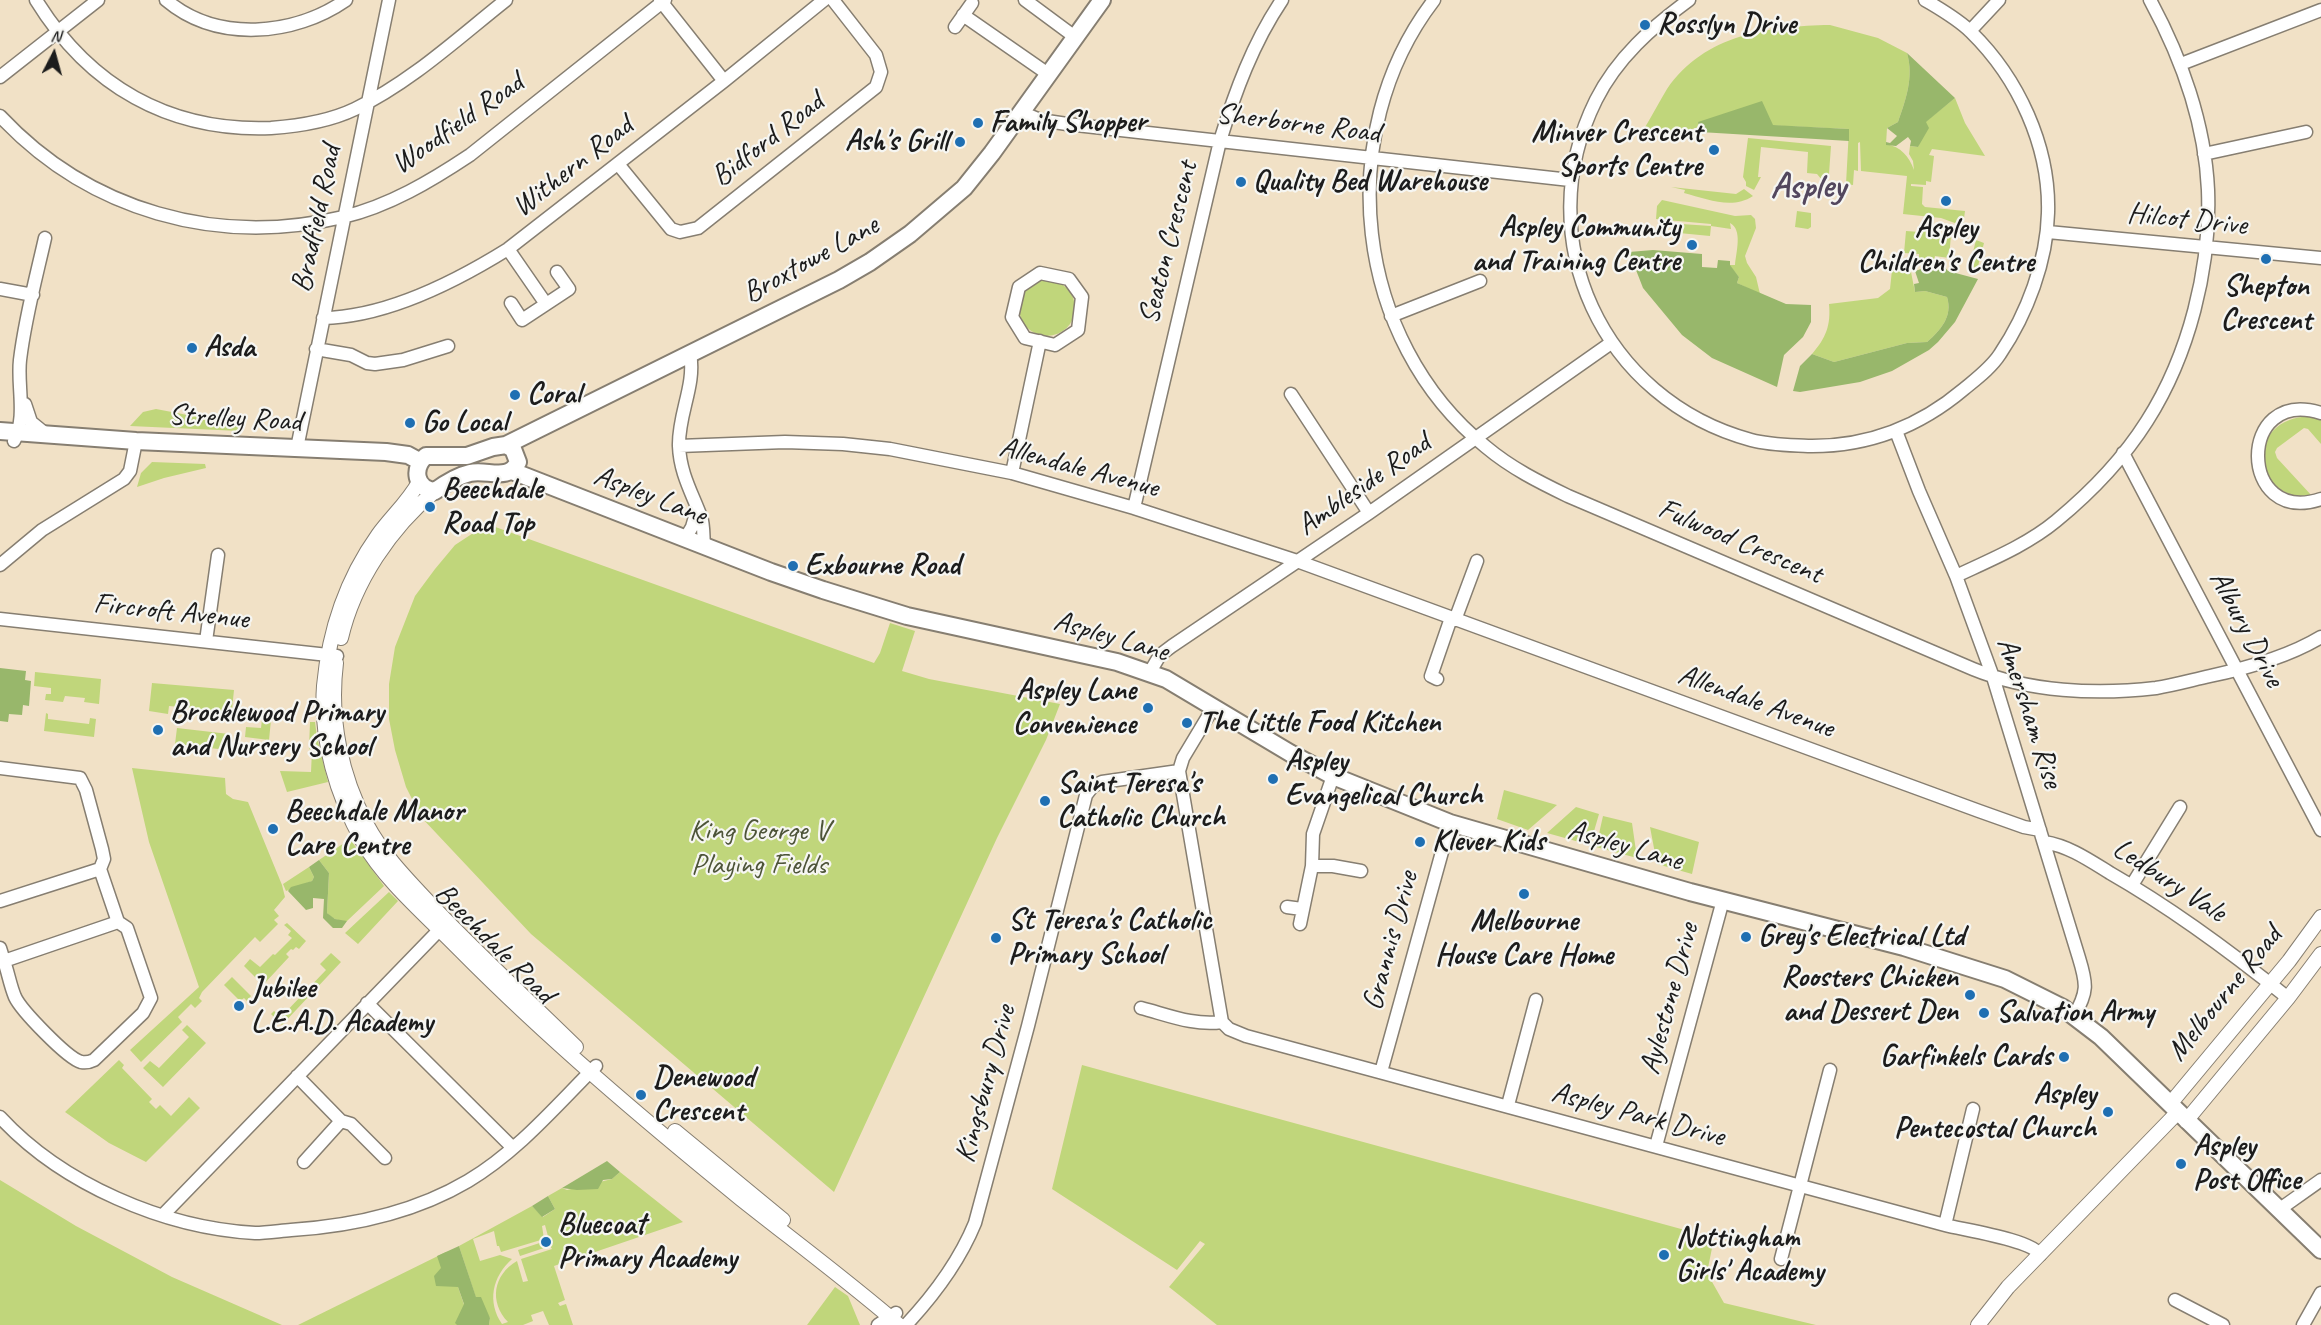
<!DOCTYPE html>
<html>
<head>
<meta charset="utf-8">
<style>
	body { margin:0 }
	#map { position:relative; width:2321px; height:1325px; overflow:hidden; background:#f1e1c6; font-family:Caveat,sans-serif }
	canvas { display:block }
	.north { position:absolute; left:24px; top:24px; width:60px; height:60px; -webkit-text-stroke:4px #f6f6f2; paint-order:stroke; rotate:6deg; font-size:16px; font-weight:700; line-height:24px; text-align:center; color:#1c1c1c }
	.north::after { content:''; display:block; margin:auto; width:21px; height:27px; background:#1c1c1c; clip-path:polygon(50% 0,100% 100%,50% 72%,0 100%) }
</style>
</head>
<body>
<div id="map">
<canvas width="2321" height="1325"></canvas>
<div class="north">N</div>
</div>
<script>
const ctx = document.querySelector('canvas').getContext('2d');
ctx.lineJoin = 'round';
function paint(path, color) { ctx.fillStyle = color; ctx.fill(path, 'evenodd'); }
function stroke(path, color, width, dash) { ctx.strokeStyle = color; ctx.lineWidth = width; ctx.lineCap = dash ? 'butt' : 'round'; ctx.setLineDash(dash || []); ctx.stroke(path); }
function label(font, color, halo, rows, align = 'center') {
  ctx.font = font + ' Caveat,sans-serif'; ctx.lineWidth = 4.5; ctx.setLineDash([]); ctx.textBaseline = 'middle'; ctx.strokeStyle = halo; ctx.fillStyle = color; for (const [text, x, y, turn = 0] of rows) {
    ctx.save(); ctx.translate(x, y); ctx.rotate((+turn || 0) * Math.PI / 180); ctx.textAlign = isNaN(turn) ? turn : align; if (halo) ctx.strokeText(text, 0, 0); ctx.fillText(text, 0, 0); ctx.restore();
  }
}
paint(new Path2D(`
	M1830,25L1878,38L1907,53C1914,77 1906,99 1898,122L1887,128L1886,144C1901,147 1909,156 1914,170L1913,161L1909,154L1910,146L1918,147L1925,122L1955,98L1965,123L1985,156L1932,149L1929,155L1934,156L1931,182L1926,181V185L1911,184V186L1923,187L1922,204L1925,207L1965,211L1963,226L1941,218L1903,214L1907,176L1861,171L1860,142L1858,143V171L1854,170L1853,185L1846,184L1849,129L1698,122L1699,127L1682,132L1644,129C1652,116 1659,102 1667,89C1705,34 1769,26 1830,25Z
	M1748,138L1831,146L1829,174L1822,180L1817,174L1807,173L1808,152L1761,147L1758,177H1761L1754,190L1746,186V182L1743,177Z
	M1671,187L1736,194L1744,189L1753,196C1732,210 1707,199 1684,193L1685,190Z
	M1662,200L1735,216L1751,215L1755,219L1756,228L1745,256L1747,263L1756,277L1760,294L1737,283L1739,277L1729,265H1735C1736,252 1743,230 1730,223L1731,229L1711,226L1710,236L1679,233L1681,224L1711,226V224L1656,219L1657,206Z
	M1797,211L1811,213V227L1808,229L1795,227Z
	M1921,229L1936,230V234L1951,235L1949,258L1935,256L1934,260L1919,259V254L1904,253L1906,231L1920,232Z
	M1976,240L1984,243L1976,274L1968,272Z
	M1892,270L1911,272L1915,292L1925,291L1947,297C1953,316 1941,330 1927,342L1907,343L1834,362L1812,354C1826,338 1831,325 1829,304L1878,298L1890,289Z
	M1019 308a28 28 0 1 1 56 0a28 28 0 1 1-56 0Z
	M156,409L240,425V431L130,426L143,412Z
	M2310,416L2321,420V444L2308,429L2304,428L2277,448L2275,452L2277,458L2312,496C2256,504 2239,420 2310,416Z
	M152,462L205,464L206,468L164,478L137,487L141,473Z
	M487,524L874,663L880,653L890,623L915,631L902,671L929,679L1060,704L1046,740L997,838L834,1192L531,934L421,817L406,787L395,750L389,719V684L395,647L415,596L435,569L455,545Z
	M35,672L101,679L99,704L84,702L85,698L65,696L63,702L45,700L46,694H51V688L34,686Z
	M152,683L234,690L231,719L190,715V708L169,706L168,714L149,711Z
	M46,713L48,714V719L89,724L90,718L96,719L94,737L44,731Z
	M262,719L271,720L269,740L245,737L246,727L261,728Z
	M310,722H315L317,737L328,782L287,792L280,771L311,772L312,750L309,749Z
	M177,728L229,734L227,750L175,744Z
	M132,768L225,778L226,794L233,799L248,802L282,885L285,897L274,910L279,916L274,920L278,924L260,942L255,937L202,992L199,998L202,1001L195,1008L191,1004L178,1017L182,1022L141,1062L130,1050L199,987L149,842Z
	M1504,790L1557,805L1528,830L1497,819Z
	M1576,807L1599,814L1590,845L1547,833Z
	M1603,816L1632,823L1637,858L1596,847Z
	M1650,827L1699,842L1692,874L1657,864Z
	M350,839L384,886L347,921C339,921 332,919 327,913L329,873L319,860Z
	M309,867L314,877L312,881L286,891L283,884Z
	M389,892L398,901L358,944L345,933Z
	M287,923L306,941L299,949L296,947L293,950L291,949L286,954L289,957L263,985L244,966L250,959L260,967L273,954L275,955L292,938L288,935L291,931L284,925Z
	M331,953L341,962L282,1025L271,1014L274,1011L281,1017L326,970L320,964Z
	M232,977L251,996L247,1001L244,998L240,1001L224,985Z
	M187,1025L206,1043L163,1087L143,1068L150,1061L159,1068L189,1037L182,1030Z
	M119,1060L124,1065L122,1068L152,1099L149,1102L156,1109L160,1105L171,1116L189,1097L200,1108L146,1162L109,1143L65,1112Z
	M1082,1065L1714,1238L1707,1273L1724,1303L1816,1325H1217L1169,1287L1205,1244L1200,1241L1177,1270L1052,1189Z
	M620,1172L683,1222L554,1266L565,1300L558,1303L560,1306L566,1304L573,1325H549L543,1311L531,1315L533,1321L523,1325H489L490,1318L476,1298L459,1246L532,1206L543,1217L555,1209L548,1196L562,1188L567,1190L612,1179ZM545,1225L549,1240L518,1250L520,1256L550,1246L552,1249L521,1259L528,1281L523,1282L517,1261C493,1275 489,1302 508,1322L502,1324C487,1302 492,1277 512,1259L500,1255L480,1261L473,1239L494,1231L497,1246H499L501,1252L544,1239L542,1226Z
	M0,1180L76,1226L172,1277L282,1325H0Z
	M446,1252L471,1325H298Z
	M835,1287L848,1296L860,1325H807Z`), '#c0d67b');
paint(new Path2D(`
	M1907,53L1955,98L1926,122L1929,128L1918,147L1910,146L1911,141L1908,137L1896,146L1886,145V142L1890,143L1897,136L1887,128L1898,122C1906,99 1914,77 1907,53Z
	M1762,101L1773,125L1849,129V141L1700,132L1698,122Z
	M1653,250L1702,254V267L1717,268L1718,260L1730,261V265L1739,277L1737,283L1786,304L1811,305V322L1803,337L1784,355L1777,387L1712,358L1682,335L1643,288L1629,252Z
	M1933,265H1943L1948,271L1978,279L1955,322L1938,342L1929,350L1892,371L1860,382L1800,392L1793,391L1800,366L1812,354L1834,362L1907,343L1927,342C1941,330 1953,316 1947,297L1925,291L1915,292L1914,284L1919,283L1915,271Z
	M0,668L26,671L25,680L31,681L29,706L23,705L22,715L9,714L8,722L0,721Z
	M319,860L329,873L327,913L335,919L347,921L342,928H333L323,918L324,899L313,898V908L306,910L288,891L291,887L312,881L314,877L309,867Z
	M607,1161L620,1172L612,1179L603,1180L598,1189L577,1190L562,1188Z
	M548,1196L555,1209L542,1217L532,1206Z
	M459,1246L476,1297H481L490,1318L489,1325H457L455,1323L464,1304L458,1287L436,1286L434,1276L441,1268L437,1256Z`), '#98b76b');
const minor = new Path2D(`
	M36,0C89,86 169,132 271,128C299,126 330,121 355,109C411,82 458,38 506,0
	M166,0C217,43 294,36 346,0
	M660,0L724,81
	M1025,0L1075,37
	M1434,0C1331,134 1354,341 1486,447C1511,468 1539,482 1568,496L1973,669C2029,692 2096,695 2156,688C2174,685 2192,680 2210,676C2248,668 2288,657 2321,637
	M1689,0C1652,27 1617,58 1596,100C1527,239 1603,400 1751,440C1769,445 1789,445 1808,446C1866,447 1919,427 1964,389C1976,379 1991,368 2000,354C2027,314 2047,261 2048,213C2050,146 2018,78 1971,32C1958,19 1940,9 1925,0
	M963,15L1048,74
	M955,27L972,3
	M1970,31L1999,0
	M2181,64L2321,10
	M0,77L98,0
	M1021,112L1040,120L1067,124L1570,180
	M0,116C89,211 217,247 343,217C389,206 431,181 470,155L665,0
	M2204,154L2306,132
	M618,164L671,229L680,232L698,228L876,87L881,72L876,55L833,0
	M2048,232L2321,258
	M508,249L546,304
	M1040,273L1069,279L1082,297L1078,330L1055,345L1025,338L1012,317L1019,287Z
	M0,289L33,295
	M511,303L522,320L569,289L557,272
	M1391,316L1480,281
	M323,318C386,317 455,282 508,249L724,81L824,0
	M316,349L351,355L367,363L375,364L403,360L448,346
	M690,354C696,385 678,414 679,446C680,473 692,493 701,517C704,525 703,537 704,545
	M1291,394L1369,513
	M25,404L31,422L47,435
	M2321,413C2236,386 2238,527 2321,499
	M1896,431L1919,491L1956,576L1993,677L2079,958C2087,984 2088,992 2074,1016
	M14,441C27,417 17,386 20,360C25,318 36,278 45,238
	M679,446L785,442L843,444L890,449L1012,473L1134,508L1297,561L1979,811L2024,827L2040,830
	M297,448L389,0
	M2123,453L2321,830
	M1012,473L1040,341
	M1134,508L1220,141C1235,92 1253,43 1282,0
	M686,537L692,527L697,510
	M0,565L42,530L124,479L130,471L136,441
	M1956,576C1990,560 2027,545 2056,521C2090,493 2123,459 2147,421C2189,355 2211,268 2208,190C2205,124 2181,57 2150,0
	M0,619L337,656
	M1455,620L1477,561
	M206,641L218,555
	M1150,672L1160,655L1172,646L1369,513L1611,343
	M1437,679L1431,676L1451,618
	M1213,708L1183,758L1179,771L1222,1022
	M0,768L80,778L86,790L102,849L104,859L100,869
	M2044,842C2069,846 2089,860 2110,873C2173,909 2231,952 2288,998
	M1312,866H1333L1361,871
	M2132,885L2180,807
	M0,901L100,869L118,922L4,961L0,948
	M1287,907L1302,909
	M1300,924L1312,866L1313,834L1333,776
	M4,961C8,972 10,985 15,997C21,1010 67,1058 81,1062C86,1063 90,1062 94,1060L143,1013L151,998L127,928L118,922
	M367,1003L513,1148
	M1141,1008C1168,1015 1194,1026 1222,1022
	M1222,1022L1229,1029L1246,1036L1945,1225C1964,1230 2033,1240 2040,1255
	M1381,1072L1450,823
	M297,1076L341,1121L351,1124L385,1158
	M1508,1105L1536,1000
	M0,1117C62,1184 164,1228 255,1233C266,1233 279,1231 291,1230C352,1226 414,1213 468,1181C518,1151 555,1107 596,1066
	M1656,1146L1723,900
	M304,1162L341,1121
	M2280,1209L2321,1180
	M163,1215L446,923
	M1945,1225L1973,1109
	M1781,1259L1830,1070
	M2175,1300L2223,1325
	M878,1325L896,1313
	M906,1325C935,1294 959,1262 975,1223L1028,1026L1086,795L1093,786L1102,782L1179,771
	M2303,1325L2321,1293`);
const tertiary = new Path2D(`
	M419,482C408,502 391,517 378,535C346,580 329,631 324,686C320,740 337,796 363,842C385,881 429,918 460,950C548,1039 644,1120 741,1199C794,1241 848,1281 899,1325
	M341,638C354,582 391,527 435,491
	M336,663C329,719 341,776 367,825C384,857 412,884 436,910C481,957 529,1001 576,1047
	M2170,1104L2289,961L2321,917
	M2186,1121L2288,998L2321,954
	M675,1131L783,1220
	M1978,1325L2008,1287L2178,1112`);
const secondary = new Path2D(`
	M0,431L136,441L386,452L408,455L419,461
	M506,445L839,280L870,262L910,234L964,188L992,153L1102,0
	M506,445L513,449L518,462C509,482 487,469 470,473C457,476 446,483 435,491C415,489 412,468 426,456H467L493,447Z
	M512,471L771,572L823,590L907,616L1117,662L1166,679L1290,753L1333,776L1450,823L1690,892L1904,947L2005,979L2063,1008L2101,1037L2321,1250`);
stroke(minor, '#867e71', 15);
stroke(tertiary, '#867e71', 16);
stroke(secondary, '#867e71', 20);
stroke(minor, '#fff', 12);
stroke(tertiary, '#fff', 14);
stroke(secondary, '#fff', 16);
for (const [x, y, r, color] of [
	[1645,25,6,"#1f6fb2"],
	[978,123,6,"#1f6fb2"],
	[960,142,6,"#1f6fb2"],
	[1714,150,6,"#1f6fb2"],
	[1241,182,6,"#1f6fb2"],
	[1946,201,6,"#1f6fb2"],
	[1692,245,6,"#1f6fb2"],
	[2266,259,6,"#1f6fb2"],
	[192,348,6,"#1f6fb2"],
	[515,395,6,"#1f6fb2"],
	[410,423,6,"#1f6fb2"],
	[430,507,6,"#1f6fb2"],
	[793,566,6,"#1f6fb2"],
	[1148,708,6,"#1f6fb2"],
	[1187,723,6,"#1f6fb2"],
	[158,730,6,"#1f6fb2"],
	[1273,779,6,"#1f6fb2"],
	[1045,801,6,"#1f6fb2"],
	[273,829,6,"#1f6fb2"],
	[1420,842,6,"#1f6fb2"],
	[1524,894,6,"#1f6fb2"],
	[1746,937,6,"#1f6fb2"],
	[996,938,6,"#1f6fb2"],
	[1970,995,6,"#1f6fb2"],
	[239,1006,6,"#1f6fb2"],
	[1984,1013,6,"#1f6fb2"],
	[2064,1057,6,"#1f6fb2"],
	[641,1095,6,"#1f6fb2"],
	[2108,1112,6,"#1f6fb2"],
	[2181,1164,6,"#1f6fb2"],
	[546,1242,6,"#1f6fb2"],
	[1664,1255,6,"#1f6fb2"]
]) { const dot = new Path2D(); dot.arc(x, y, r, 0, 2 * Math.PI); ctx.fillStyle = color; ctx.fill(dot); stroke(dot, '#f6f6f2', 2); }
label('bold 30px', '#1c1c1c', '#f6f6f2', [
	["Rosslyn Drive",1657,25],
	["Family Shopper",990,123],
	["Minver Crescent",1702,133,"right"],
	["Sports Centre",1702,167,"right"],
	["Ash's Grill",948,142,"right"],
	["Quality Bed Warehouse",1253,182],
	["Aspley Community",1680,228,"right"],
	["and Training Centre",1680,262,"right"],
	["Aspley",1946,229,"center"],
	["Children's Centre",1946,263,"center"],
	["Shepton",2266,287,"center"],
	["Crescent",2266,321,"center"],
	["Asda",204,348],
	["Coral",527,395],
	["Go Local",422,423],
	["Beechdale",442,490],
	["Road Top",442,524],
	["Exbourne Road",805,566],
	["Aspley Lane",1136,691,"right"],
	["Convenience",1136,725,"right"],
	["Brocklewood Primary",170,713],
	["and Nursery School",170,747],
	["The Little Food Kitchen",1199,723],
	["Aspley",1285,762],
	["Evangelical Church",1285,796],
	["Saint Teresa's",1057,784],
	["Catholic Church",1057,818],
	["Beechdale Manor",285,812],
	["Care Centre",285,846],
	["Klever Kids",1432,842],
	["St Teresa's Catholic",1008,921],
	["Primary School",1008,955],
	["Melbourne",1524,922,"center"],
	["House Care Home",1524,956,"center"],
	["Grey's Electrical Ltd",1758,937],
	["Roosters Chicken",1958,978,"right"],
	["and Dessert Den",1958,1012,"right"],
	["Jubilee",251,989],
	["L.E.A.D. Academy",251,1023],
	["Salvation Army",1996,1013],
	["Garfinkels Cards",2052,1057,"right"],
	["Denewood",653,1078],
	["Crescent",653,1112],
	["Aspley",2096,1095,"right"],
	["Pentecostal Church",2096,1129,"right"],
	["Aspley",2193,1147],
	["Post Office",2193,1181],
	["Bluecoat",558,1225],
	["Primary Academy",558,1259],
	["Nottingham",1676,1238],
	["Girls' Academy",1676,1272]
], 'left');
label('30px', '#1c1c1c', '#f6f6f2', [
	["Woodfield Road",458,124,-35],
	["Sherborne Road",1298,124,7],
	["Bidford Road",768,140,-38],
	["Withern Road",573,167,-38],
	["Bradfield Road",317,219,-78],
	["Hilcot Drive",2187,220,6],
	["Seaton Crescent",1169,243,-76],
	["Broxtowe Lane",811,260,-29],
	["Strelley Road",235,419,3],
	["Allendale Avenue",1079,468,15],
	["Ambleside Road",1364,485,-35],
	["Aspley Lane",650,496,21],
	["Fulwood Crescent",1740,542,23],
	["Fircroft Avenue",171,612,6],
	["Albury Drive",2246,629,62],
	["Aspley Lane",1111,637,16],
	["Allendale Avenue",1756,702,20],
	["Amersham Rise",2029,713,72],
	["Aspley Lane",1625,846,16],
	["Ledbury Vale",2169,881,33],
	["Grannis Drive",1391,941,-75],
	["Beechdale Road",494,944,45],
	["Melbourne Road",2225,994,-51],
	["Aylestone Drive",1670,999,-75],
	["Kingsbury Drive",986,1084,-75],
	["Aspley Park Drive",1638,1115,15]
]);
label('30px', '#4d5438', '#f6f6f2', [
	["King George V",759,831],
	["Playing Fields",759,865]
]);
label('bold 36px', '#53475e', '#f6f6f2', [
	["Aspley",1808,188]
]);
</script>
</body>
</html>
